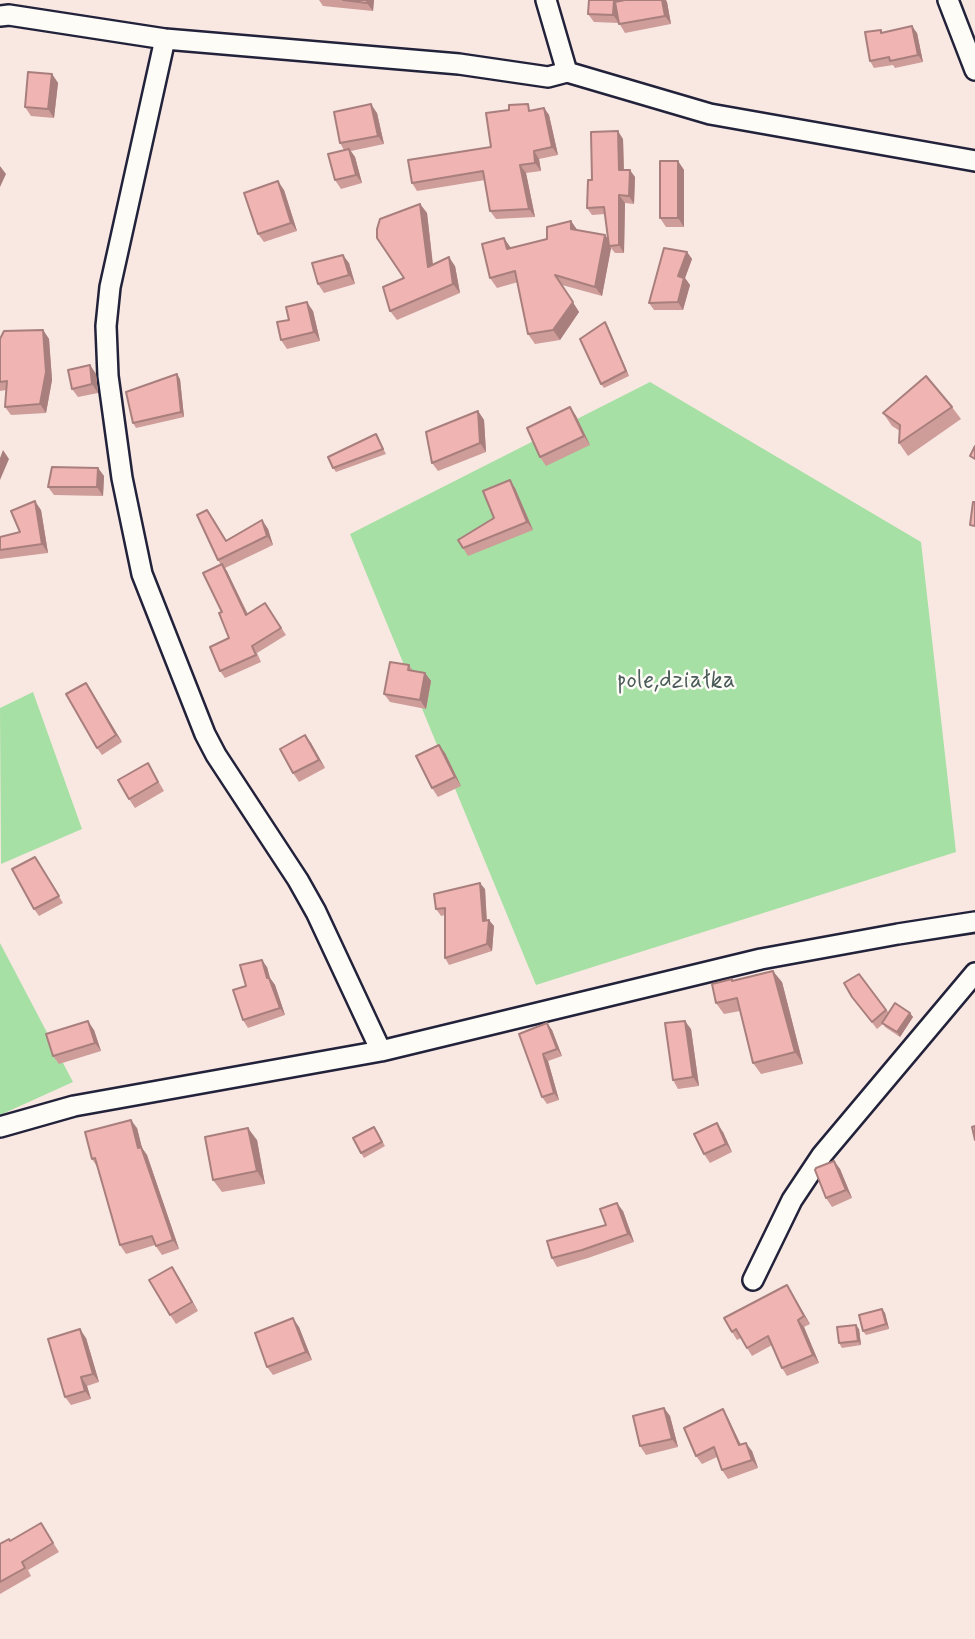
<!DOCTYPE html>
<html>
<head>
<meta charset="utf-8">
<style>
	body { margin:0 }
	canvas { display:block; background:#f9e7e2 }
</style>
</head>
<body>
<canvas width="975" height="1639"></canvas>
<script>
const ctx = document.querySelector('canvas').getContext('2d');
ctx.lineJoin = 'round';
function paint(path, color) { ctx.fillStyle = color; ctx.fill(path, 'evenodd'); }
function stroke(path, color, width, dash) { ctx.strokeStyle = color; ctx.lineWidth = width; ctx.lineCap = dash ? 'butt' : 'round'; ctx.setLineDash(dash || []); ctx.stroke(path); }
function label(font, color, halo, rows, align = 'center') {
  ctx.font = font + ' Mynerve,sans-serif'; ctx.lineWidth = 5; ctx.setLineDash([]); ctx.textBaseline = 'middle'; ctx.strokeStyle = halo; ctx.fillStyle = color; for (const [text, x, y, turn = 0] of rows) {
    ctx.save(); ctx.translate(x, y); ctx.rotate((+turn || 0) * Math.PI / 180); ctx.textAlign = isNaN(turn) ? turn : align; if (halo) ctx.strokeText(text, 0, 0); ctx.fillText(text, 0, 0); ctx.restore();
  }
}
paint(new Path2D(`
	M650,382L921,542L956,852L536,985L350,534Z
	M33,692L82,829L1,864L0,708Z
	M0,943L73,1082L0,1115Z`), '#a7e0a4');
const minor = new Path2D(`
	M546,0L567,72
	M948,0L975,70
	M0,16L9,15L165,39L459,64L548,77L567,72L710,114L975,161
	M165,39L110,287L106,326L108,376L122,478L142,574L205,734L216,755L298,880L316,912L381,1051
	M0,1127L74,1106L381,1051L761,959L898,934L975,922
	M753,1280L792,1200L822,1155L975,973`);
stroke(minor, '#22223b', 24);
stroke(minor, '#fdfcf7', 19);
paint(new Path2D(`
	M319,0H374L373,11L323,6Z
	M620,1L667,2L671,24L625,33L619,23L594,22L588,14Z
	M883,33H917L923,62L895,68L893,65L874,68L870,61Z
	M52,74L58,83L54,118L31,116L25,107Z
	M544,108L549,115L558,155L539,159L541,171L526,173L535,217L496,219L490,211L485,180L417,191L412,183L491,147L532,110Z
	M377,113L384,144L351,151L355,157L362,183L341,189L335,180L344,150L340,143Z
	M623,139L624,170L635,177L634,204L625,203L624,253H615L611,248L602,296L562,285L579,312L560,340L535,344L528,334L518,282L497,288L490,278L511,248L547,239L571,221L577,230L605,235L609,240L605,214L592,215L587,208L592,180Z
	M678,161L684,170V227H666L660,218Z
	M284,190L297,231L264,242L258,234Z
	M420,204L427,213L433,264L455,266L460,293L397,320L390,311L404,278Z
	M687,252L692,259L685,278L690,285L683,310H654L649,303Z
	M349,263L355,284L324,293L318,284Z
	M313,311L320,341L287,349L281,340L289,320Z
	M605,322L608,327L629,376L604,388L601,384Z
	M43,330L49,339L52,380L46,413L11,415L5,407L6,390L0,391V339Z
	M90,365L96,374L98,393L78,397L72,389Z
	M180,379L184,417L136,428L133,423Z
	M570,407L576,416L590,445L546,466L540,457Z
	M952,407L961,419L908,456L899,443L900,431L892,426L883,413Z
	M478,411L484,420L486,452L438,471L432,463Z
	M376,434L386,454L336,472L333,468Z
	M98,468L104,476L103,496L54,495L48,487Z
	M515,488L533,530L468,556L463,548L494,518Z
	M41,510L48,553L0,559V537L20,532Z
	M213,518L226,540L262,520L268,529L273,545L225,568L248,614L270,610L286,635L257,653L261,662L225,678L220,671L229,638L222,612L221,565L218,560Z
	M409,665L413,671L425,673L431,681L426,709L390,702L384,694Z
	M86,683L122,742L102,755L97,748Z
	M305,735L311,743L325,768L299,782L293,773Z
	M439,745L445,753L461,786L438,797L432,788Z
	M148,763L164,791L135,808L129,799Z
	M35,857L63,903L39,916L34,909Z
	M485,889L487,920L494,926L492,951L449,965L445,958V915L441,916L436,909Z
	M267,967L270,978L275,985L285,1015L248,1028L243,1020L246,986Z
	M859,974L889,1013H910L913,1017L900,1037L885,1027L883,1024L877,1029L852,997Z
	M732,979L733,981L782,982L803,1064L761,1074L753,1063L740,1011L724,1014L716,1003Z
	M547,1023L552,1030L562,1056L548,1061L559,1100L547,1104L542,1097L519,1034Z
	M691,1029L699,1086L678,1089L673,1080Z
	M94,1030L101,1051L59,1064L53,1056Z
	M137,1128L142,1148L147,1155L179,1249L162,1255L155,1245L126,1254L120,1245L98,1168L92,1159Z
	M377,1131L385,1146L364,1158L361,1153Z
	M723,1132L732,1152L710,1163L704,1154Z
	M257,1140L265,1184L222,1192L213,1180Z
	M834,1161L840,1169L852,1198L832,1207L826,1198Z
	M623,1211L634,1242L588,1258L557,1267L552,1258L606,1225Z
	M172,1267L198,1311L176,1324L170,1315Z
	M787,1285L810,1324L804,1327L819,1363L787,1376L782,1368L772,1345L752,1356L741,1338L737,1340L732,1332Z
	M882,1309L885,1313L889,1329L866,1335L863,1331Z
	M299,1327L312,1360L273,1375L267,1367Z
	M859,1329L861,1345L842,1348L839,1343Z
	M86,1338L99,1382L87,1386L91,1399L71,1405L65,1397Z
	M664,1408L670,1416L678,1447L646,1455L640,1446Z
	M723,1409L728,1418L741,1445L752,1451L758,1468L728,1479L722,1470L717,1457L702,1464L696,1456Z
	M41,1523L59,1552L28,1570L31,1576L0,1594V1544L10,1541Z`), '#ce9c99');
paint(new Path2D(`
	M367,0H374L373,11L367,3Z
	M614,0H620L619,23L613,15Z
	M662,0H666L667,2L671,24L665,16Z
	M912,26L917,33L923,62L918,55Z
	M52,74L58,83L54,118L48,109Z
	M371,104L377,113L384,144L378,136Z
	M544,108L549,115L558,155L552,147Z
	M618,131L623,139L624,177L619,170Z
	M349,149L355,157L362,183L356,175Z
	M534,151L539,159L541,171L535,163Z
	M678,161L684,170V227L678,218Z
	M520,165L526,173L535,217L529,209Z
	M0,166L6,174L0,187Z
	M630,170L635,177L634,204L629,196Z
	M278,181L284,190L297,231L291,223Z
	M619,195L625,203L624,253L619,245Z
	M420,204L427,213L434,276L428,267Z
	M571,221L578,231L571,229Z
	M605,235L612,245L609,246L611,248L602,296L595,287Z
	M504,238L511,248L507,249Z
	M687,252L692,259L685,278L690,285L683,310L678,302V276Z
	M343,255L349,263L355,284L349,275Z
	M449,257L455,266L460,293L453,284Z
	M562,285L579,312L560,340L553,330Z
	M307,302L313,311L320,341L314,332Z
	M605,322L608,327L629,376L626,371Z
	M43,330L49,339L52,380L46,413L40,404Z
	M90,365L96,374L98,393L92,384Z
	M177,374L180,379L184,417L181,412Z
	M570,407L576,416L590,445L584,436Z
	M478,411L484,420L486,452L480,443Z
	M3,450L9,459L0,480V458Z
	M98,468L104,476L103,496L97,487Z
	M510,480L515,488L533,530L527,522Z
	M35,501L41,510L48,553L42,544Z
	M262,520L268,529L273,545L267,536Z
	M222,564L227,571L251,622L246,615Z
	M425,673L431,681L426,709L420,700Z
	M86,683L91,690L122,742L116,735Z
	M305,735L311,743L325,768L319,760Z
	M439,745L445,753L461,786L455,777Z
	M480,883L485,889L487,928L483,921Z
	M489,920L494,926L492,951L487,944Z
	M262,960L267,967L270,978L275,985L285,1015L280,1008L267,978Z
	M773,971L782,982L803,1064L795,1052Z
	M910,1013L913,1017L900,1037L897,1032Z
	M88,1021L94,1030L101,1051L95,1043Z
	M685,1021L691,1029L699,1086L693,1077Z
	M547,1023L552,1030L562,1056L557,1049Z
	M543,1054L548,1061L559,1100L554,1093Z
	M131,1120L137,1128L142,1148L147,1155L179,1249L173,1240L138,1148Z
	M717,1123L723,1132L732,1152L726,1144Z
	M248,1128L257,1140L265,1184L257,1171Z
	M834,1161L840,1169L852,1198L846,1190Z
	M617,1203L623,1211L634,1242L628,1234Z
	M172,1267L178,1276L198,1311L192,1302Z
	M787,1285L792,1293L810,1324L804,1316Z
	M882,1309L885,1313L889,1329L886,1324Z
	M293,1318L299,1327L312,1360L306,1352Z
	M798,1320L804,1327L819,1363L813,1355Z
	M856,1325L859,1329L861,1345L858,1341Z
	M80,1329L86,1338L99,1382L93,1374Z
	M81,1377L87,1386L91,1399L85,1391Z
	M664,1408L670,1416L678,1447L672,1439Z
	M723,1409L728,1418L745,1454L739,1445Z
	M746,1443L752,1451L758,1468L752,1460Z`), '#a87f7d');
const building = new Path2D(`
	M343,0H367V3Z
	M589,0H614L613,15L588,14Z
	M625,0H662L665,16L619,24L615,2Z
	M912,26L918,55L890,61L889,57L870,61L865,32L881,30V33Z
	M28,72L52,74L48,109L25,107Z
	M371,104L378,136L340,143L334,112Z
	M528,104L529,111L544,108L552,147L534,151L535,163L520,165L529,209L490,211L483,171L412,183L408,160L491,147L486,113L509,110V105Z
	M618,131L619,170H630L629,196L619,195V245L609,246L604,207L587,208L588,180H592L591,132Z
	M349,149L356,175L335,180L328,154Z
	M660,161H678V218H660Z
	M278,181L291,223L258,234L244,193Z
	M420,204L428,267L449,257L453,284L390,311L383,287L404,278L377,238V229L380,219Z
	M571,221V229L605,235L595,287L555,275L573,302L553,330L528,334L515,271L490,278L482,244L504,238L507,249L547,239V227Z
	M664,248L687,252L678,276L684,278L678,302L649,303Z
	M343,255L349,275L318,284L312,263Z
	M307,302L314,332L281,340L277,322L289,320L286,307Z
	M605,322L626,371L601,384L580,339Z
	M43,330L46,372L40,404L5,407L7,381L0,382V339L4,331Z
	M90,365L92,384L72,389L68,370Z
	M177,374L181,412L133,423L126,392Z
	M926,376L952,407L899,443L900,425L883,413Z
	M570,407L584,436L540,457L527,428Z
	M478,411L480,443L432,463L426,432Z
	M376,434L383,449L333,468L328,457Z
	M975,446V459L970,456Z
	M52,467L98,468L97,487H48Z
	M510,480L527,522L463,548L458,540L494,518L483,491Z
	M35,501L42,544L0,550V537L20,532L11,511Z
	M973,502H975V526L970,525Z
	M207,510L226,541L262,520L267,536L218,560L197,515Z
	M222,564L246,615L265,603L281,628L252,646L256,655L220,671L210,647L229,638L219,613L222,612L203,573Z
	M390,662L409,665L408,670L425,673L420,700L384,694Z
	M86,683L116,735L97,748L66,694Z
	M305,735L319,760L293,773L280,749Z
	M439,745L455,777L432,788L416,756Z
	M148,763L158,782L129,799L118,780Z
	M35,857L59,896L34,909L12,869Z
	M480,883L483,921L489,920L487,944L445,958V908L436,909L434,894Z
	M262,960L267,978H269L280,1008L243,1020L233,990L246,986L240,965Z
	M773,971L795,1052L753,1063L737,998L716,1003L712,984L732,979V981Z
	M859,974L886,1010L872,1022L852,997L844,983Z
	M895,1003L910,1013L897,1032L882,1023Z
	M88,1021L95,1043L53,1056L46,1034Z
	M685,1021L693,1077L673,1080L665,1023Z
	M547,1023L557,1049L543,1054L554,1093L542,1097L519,1034Z
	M131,1120L138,1148L141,1147L173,1240L156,1246L152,1236L120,1245L95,1158L92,1159L85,1132Z
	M717,1123L726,1144L704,1154L694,1134Z
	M975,1126V1140L972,1127Z
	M374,1127L382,1142L361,1153L353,1138Z
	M248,1128L257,1171L213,1180L205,1137Z
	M834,1161L846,1190L826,1198L815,1170L816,1168Z
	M617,1203L628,1234L582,1250L552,1258L547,1241L606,1225L600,1209Z
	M172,1267L192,1302L170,1315L149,1280Z
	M787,1285L804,1316L798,1320L813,1355L782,1368L768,1336L747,1348L736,1329L732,1332L724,1318Z
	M882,1309L886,1324L863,1331L859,1315Z
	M293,1318L306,1352L267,1367L255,1333Z
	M856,1325L858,1341L839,1343L837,1327Z
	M80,1329L93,1374L81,1377L85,1391L65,1397L48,1339Z
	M664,1408L672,1439L640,1446L633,1416Z
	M723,1409L739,1445L746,1443L752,1460L722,1470L714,1447L696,1456L684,1428Z
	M41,1523L53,1543L22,1562L25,1568L0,1582V1544L9,1539L10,1541Z`);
paint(building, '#f0b5b2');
stroke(building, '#a87f7d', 2);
label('24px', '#4a5b5a', '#fdfcf7', [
	["pole,działka",676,682]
]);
</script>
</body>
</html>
